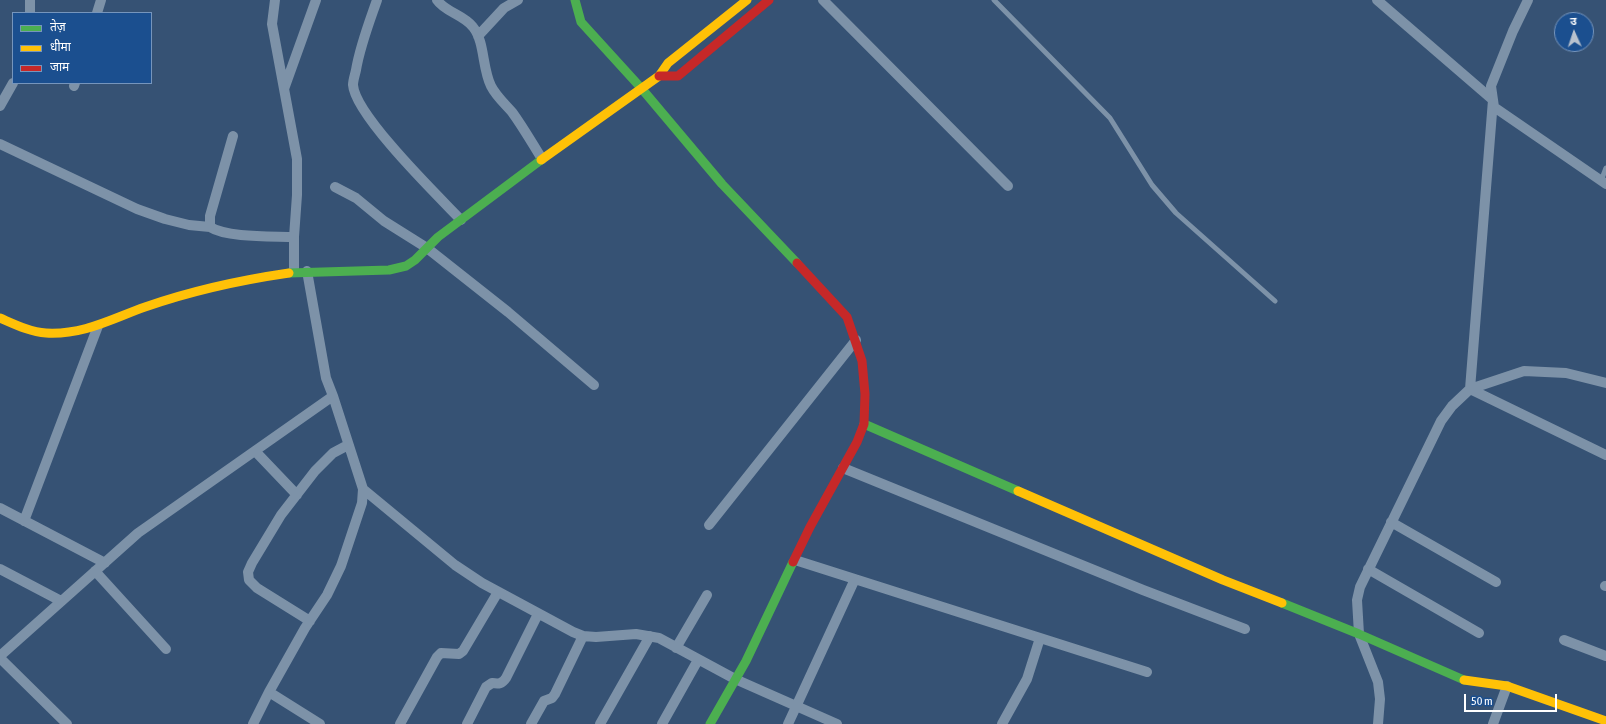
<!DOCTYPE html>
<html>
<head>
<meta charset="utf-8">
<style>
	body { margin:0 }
	#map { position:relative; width:1606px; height:724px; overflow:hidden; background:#365274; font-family:"Asap Condensed","Noto Sans Devanagari",sans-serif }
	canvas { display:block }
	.legend { position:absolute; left:12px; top:12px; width:140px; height:72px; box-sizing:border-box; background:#1b4f8f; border:1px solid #7695bc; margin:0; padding:5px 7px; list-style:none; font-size:12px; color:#fff }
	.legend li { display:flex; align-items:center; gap:8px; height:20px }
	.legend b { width:20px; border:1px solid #7695bc }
	.north { position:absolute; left:1554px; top:12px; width:40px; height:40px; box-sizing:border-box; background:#1b4f8f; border:1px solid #7695bc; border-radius:50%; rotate:357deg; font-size:11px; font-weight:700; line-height:16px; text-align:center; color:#fff }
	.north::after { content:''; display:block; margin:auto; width:14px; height:18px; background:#b9c2ce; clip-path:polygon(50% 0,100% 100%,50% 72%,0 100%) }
	.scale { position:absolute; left:1464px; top:694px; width:93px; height:18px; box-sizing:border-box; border:2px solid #fff; border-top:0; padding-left:5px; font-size:12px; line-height:14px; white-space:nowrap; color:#fff; -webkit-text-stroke:3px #1b4f8f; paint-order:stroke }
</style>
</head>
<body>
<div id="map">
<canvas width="1606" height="724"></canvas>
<ul class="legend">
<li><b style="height:5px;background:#4caf50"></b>तेज़</li>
<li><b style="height:5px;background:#ffc107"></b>धीमा</li>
<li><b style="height:5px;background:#c62828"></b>जाम</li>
</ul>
<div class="north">उ</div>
<div class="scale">50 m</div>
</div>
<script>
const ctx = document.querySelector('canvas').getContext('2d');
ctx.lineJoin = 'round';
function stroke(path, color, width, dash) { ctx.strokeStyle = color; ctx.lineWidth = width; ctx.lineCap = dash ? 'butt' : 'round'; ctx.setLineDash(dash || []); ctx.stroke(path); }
stroke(new Path2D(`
	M994,0L1110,118L1152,185L1176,213L1275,301
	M1601,181L1606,168`), '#7d92a8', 5);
stroke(new Path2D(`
	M275,0L272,24L297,159V195L294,237V272
	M377,0C369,23 360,46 356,70C355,75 353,80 353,85C355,115 438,196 461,220
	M437,0C445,12 464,15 473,27C485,42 482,68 491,86C496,96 505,104 512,112C523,127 532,143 542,159
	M823,0L1008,186
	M1377,0L1493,100L1470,389L1606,455
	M1528,0L1513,31L1491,86L1494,107L1606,184
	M30,13V0
	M97,13L101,0
	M478,36L504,8L518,0
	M74,86L75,83
	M284,89L316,0
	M0,106L13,83
	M233,136L210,216V227C227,238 273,236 294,237
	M0,144L137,209L165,219L189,225L210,227
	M335,187L356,198L384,221L427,248L508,312L594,385
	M255,451L297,495
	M843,468L1143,590L1245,629
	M363,489L455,565L482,583L573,632L583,636L596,637L636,634L659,638L735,679L837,724
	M0,508L105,563
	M24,521L98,326
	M1391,522L1496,582
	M709,525L856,340
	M795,560L1147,672
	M0,569L61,601
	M1368,569L1479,633
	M95,571L166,649
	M1605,586H1606
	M310,621L257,588L249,580L248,572L252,563L281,515L315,471L333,453L348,445
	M1564,640L1606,656
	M676,648L707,595
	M0,656L138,533L333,396L326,378L307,271
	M0,658L67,724
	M269,692L320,724
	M253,724L269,692L305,628L327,595L341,566L362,503L363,489L333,396
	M400,724L437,657L441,653L459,654L463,651L498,592
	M467,724L486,687L492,683C499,684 502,684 506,678L538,614
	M531,724L544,701L552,698L555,694L583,636
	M600,724L650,636
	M662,724L698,660
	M788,724L855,579
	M1002,724L1027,679L1040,638
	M1378,724L1380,699L1378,682L1359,634L1357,600L1360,587L1441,421L1452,406L1470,389L1524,371L1566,373L1606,383
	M1493,724L1507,686`), '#7d92a8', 10);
stroke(new Path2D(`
	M575,0L581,22L642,89L722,184L797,263
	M289,273L389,270L406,266L415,260L438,237L541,160
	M864,424L1018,491
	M1282,603L1359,634L1464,680
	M710,724L746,661L793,562`), '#4caf50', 9);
stroke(new Path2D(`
	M541,160L659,76L668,63L747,0
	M0,318C14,324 30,332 46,333C84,335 111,319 145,307C191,291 241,280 289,273
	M1018,491L1223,580L1282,603
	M1464,680L1507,686L1606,721`), '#ffc107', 9);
stroke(new Path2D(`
	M659,76H678L769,0
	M793,562L810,527L857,442L864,424L865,394L862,361L847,317L797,263`), '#c62828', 9);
</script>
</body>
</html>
